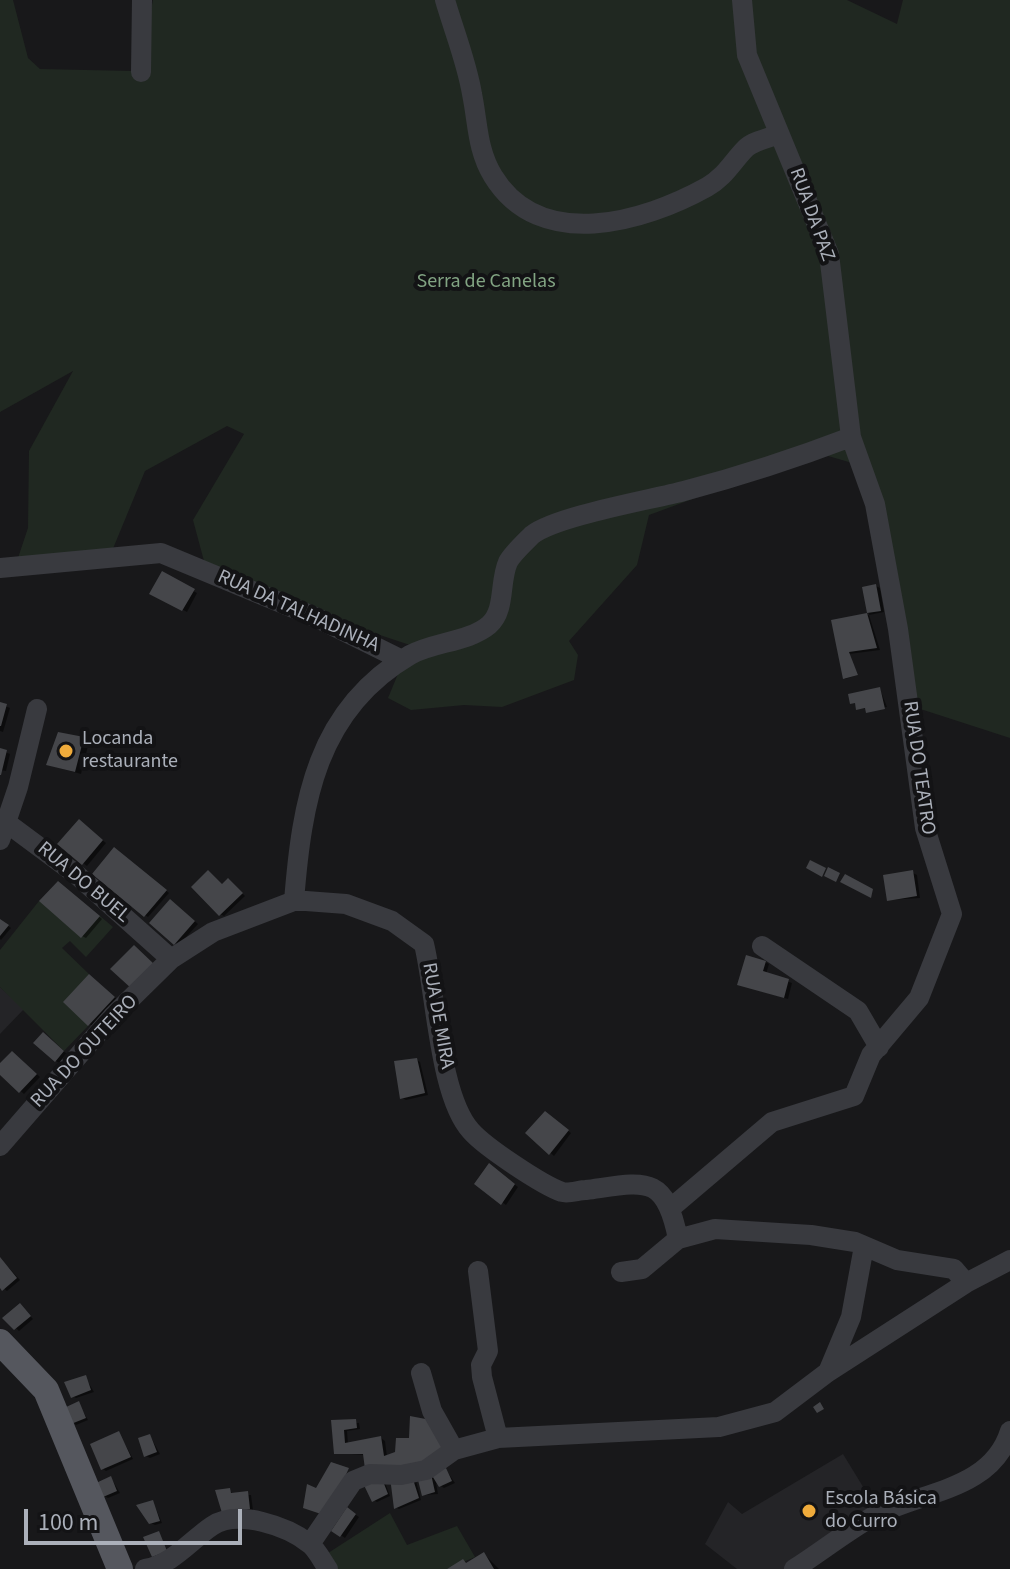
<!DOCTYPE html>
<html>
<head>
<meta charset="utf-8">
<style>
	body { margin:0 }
	#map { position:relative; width:1010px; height:1569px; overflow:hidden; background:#18181a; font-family:"Source Sans 3",sans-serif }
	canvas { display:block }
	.scale { position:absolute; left:24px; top:1509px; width:218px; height:36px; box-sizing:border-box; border:4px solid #abb0ba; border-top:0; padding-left:10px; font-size:24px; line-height:28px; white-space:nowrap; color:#abb0ba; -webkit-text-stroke:6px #131315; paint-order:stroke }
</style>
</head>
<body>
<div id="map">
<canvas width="1010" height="1569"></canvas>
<div class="scale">100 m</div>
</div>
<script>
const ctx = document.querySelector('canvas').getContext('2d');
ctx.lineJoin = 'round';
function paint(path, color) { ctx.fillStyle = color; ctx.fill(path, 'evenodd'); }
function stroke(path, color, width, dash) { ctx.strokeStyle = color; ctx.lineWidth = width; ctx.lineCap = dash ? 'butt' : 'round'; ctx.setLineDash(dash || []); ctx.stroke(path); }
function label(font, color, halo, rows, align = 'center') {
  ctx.font = font + ' "Source Sans 3",sans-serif'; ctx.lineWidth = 8; ctx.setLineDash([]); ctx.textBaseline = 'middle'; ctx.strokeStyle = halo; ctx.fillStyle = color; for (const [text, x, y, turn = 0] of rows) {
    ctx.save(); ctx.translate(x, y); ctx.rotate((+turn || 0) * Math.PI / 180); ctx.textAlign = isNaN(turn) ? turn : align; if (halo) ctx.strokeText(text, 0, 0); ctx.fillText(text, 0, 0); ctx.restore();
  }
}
paint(new Path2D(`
	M0,987L24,1009L0,1034Z
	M843,1454L876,1508L784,1569H737L705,1544L728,1502L742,1514Z`), '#242427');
paint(new Path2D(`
	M0,0H13L28,58L40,69L132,71L145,39L153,0H847L897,24L903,0H1010V738L905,704L859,465L818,453L649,515L637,565L569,641L578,655L574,680L502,707L464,705L411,710L388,698L410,645L347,624L204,561L193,520L244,434L227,426L145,471L112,551L17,561L28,528L29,451L73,371L0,412Z
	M39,901L100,916L113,927L86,957L70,941L62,948L89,974L88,1026L64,1051L0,987V950Z
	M390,1513L407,1545L457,1526L475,1557L447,1569H337L325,1555Z`), '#202821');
paint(new Path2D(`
	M162,574L197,593L187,612L152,593Z
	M876,586L880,588L884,612L869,615L880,650L849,654L858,675L845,679L833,621L869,615L865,588Z
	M880,689L887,707L858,709L851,695Z
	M0,704L10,708L3,732L0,731Z
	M83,739L89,742L81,774L48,765Z
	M0,750L10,754L6,771L0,770Z
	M83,824L106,843L87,866L83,863Z
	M118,852L169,893L148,917L145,915Z
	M913,873L917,875L920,898L889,900Z
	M232,883L245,896L224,916L220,914L223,886Z
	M62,886L102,919L86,938L82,936Z
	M174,903L198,924L179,945L175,943Z
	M0,920L11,928L1,940L0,939Z
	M765,962L769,964L766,974L792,983L788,999L743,986Z
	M93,979L118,1000L93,1026L89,1024Z
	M47,1037L67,1054L59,1063L56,1061Z
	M16,1055L40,1077L24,1094L0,1073V1066Z
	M417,1060L420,1062L428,1095L406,1100L402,1098Z
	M549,1116L571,1133L554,1156L528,1133Z
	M493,1168L518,1187L506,1205L476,1183Z
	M0,1258L20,1280L7,1291L0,1286Z
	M20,1305L33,1319L19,1331L5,1318Z
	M85,1377L94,1392L76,1398L72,1396Z
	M78,1403L88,1420L76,1425L73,1422Z
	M412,1418L435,1423L446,1438L448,1457L430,1468L371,1470L365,1455L336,1453L333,1422L359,1423L360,1429L347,1431L348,1444L381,1438L385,1441L387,1457L397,1453L398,1440H411Z
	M119,1433L133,1459L106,1471L103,1469Z
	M150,1436L160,1454L150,1458L146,1456Z
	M446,1470L455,1483L444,1488L436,1483L438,1494L424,1495L419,1477Z
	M111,1478L120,1493L108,1498L104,1496Z
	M384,1480L390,1496L377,1502L373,1500Z
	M416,1481L421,1500L399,1509L395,1507Z
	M229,1490L234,1495H251L253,1510L228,1514Z
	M153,1502L162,1523L155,1525L151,1523Z
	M347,1509L359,1517L345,1538L333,1530Z
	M484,1554L499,1569H451L468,1564Z`), '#0007');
paint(new Path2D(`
	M162,571L195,589L182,611L149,594Z
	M876,584L881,611L867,613L862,587Z
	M867,613L877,648L849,652L858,675L843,679L831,620Z
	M880,687L885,709L866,713L865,708L856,710L855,703L850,704L848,694Z
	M0,702L7,704L1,726H0Z
	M58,732L84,737L75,772L46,765Z
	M0,748L7,750L1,775H0Z
	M79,819L103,840L82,865L57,844Z
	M114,847L167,890L144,917L92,874Z
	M810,860L826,868L822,877L806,868Z
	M828,867L840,873L836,882L824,876Z
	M208,870L222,884L228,878L243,893L219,916L191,887Z
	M913,870L917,896L887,901L883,875Z
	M845,874L873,889L871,898L840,882Z
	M58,881L100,916L81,938L39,901Z
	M170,899L195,921L174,945L149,923Z
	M0,919L9,925L0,936Z
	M134,945L155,965L132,989L110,969Z
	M746,955L766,961L763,971L789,979L784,998L737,985Z
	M89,974L115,997L88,1026L63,1002Z
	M43,1032L64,1051L55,1062L33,1043Z
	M12,1051L37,1074L19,1093L0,1075V1063Z
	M417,1058L425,1093L400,1099L394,1061Z
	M545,1111L569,1130L549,1155L525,1133Z
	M489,1163L515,1184L501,1205L474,1184Z
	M0,1257L17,1278L2,1291L0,1288Z
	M20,1303L31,1316L14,1330L2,1318Z
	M86,1375L91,1390L71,1398L64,1382Z
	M79,1401L86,1418L71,1424L64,1408Z
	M820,1402L824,1409L817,1413L813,1407Z
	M410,1416L436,1421L444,1455L425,1467L365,1469L363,1454H334L331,1420L356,1419L357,1428L344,1430L345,1443L381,1436L384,1456L395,1452L396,1438H409Z
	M119,1431L131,1457L101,1470L90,1444Z
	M150,1434L157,1452L144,1457L138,1438Z
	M331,1462L349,1468L327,1516L303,1508L307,1484L316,1488Z
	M446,1468L452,1481L439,1487L431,1474L435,1492L422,1496L417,1476Z
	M111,1476L117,1491L103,1497L96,1483Z
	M381,1476L388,1494L372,1502L362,1481Z
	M412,1476L419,1498L394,1509L390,1477Z
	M230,1488L231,1493L248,1491L250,1509L222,1513L215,1490Z
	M153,1500L160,1521L149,1524L136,1505Z
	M347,1507L356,1514L340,1537L331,1531Z
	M159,1531L167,1551L152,1557L143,1537Z
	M484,1552L494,1569H447L463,1559L466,1563Z`), '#45464a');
stroke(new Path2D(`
	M445,0C454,31 467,63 472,94C478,123 477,150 493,176C540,253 644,222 707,187C725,177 732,162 746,148C753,141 769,138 779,134
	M141,72L142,0
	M0,568L161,553L315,617L402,660
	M7,823L77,875L171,959
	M0,840L18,787L37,709
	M294,901C302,802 316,710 410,655C433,642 469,642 489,625C506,610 499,582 508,562C512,554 525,542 532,535C556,516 650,500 684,491C741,476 796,458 851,437
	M762,946L858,1011L879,1047
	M0,1146L112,1017L171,959L213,932L294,901H306L346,904L392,921L424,944C436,993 439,1096 471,1131C485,1147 542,1185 562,1192C569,1194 579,1190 586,1190C645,1182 665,1173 678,1239
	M672,1207L772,1122L854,1096L871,1055L919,998L952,914L925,828L898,629L875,504L851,437L829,254L747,55L742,0
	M478,1271L488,1351L481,1365L482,1377L498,1438
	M621,1272L642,1269L678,1239L715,1229L811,1235L855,1242L897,1260L954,1269L966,1283
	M828,1372L851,1317L864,1246
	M421,1373L432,1411L454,1450
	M310,1544L353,1481L370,1474L401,1475L426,1470L454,1450L498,1438L719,1427L775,1412L828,1372L966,1283L1010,1260
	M145,1569C172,1565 191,1540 212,1526C238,1509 287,1526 310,1544C317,1550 323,1562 328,1569
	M794,1569C819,1553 842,1535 867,1520C916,1491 991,1493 1010,1431`), '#393a3f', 20);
stroke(new Path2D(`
	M0,1342L46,1390L120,1569`), '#55575e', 26);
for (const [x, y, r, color] of [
	[66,751,8,"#efab3b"],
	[809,1511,8,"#efab3b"]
]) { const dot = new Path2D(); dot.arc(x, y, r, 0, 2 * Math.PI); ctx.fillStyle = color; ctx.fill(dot); stroke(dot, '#131315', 3); }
label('20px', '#abb0ba', '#131315', [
	["RUA DA PAZ",811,215,70],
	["RUA DA TALHADINHA",298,612,24],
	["RUA DO TEATRO",918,768,82],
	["RUA DO BUEL",83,883,40],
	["RUA DE MIRA",437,1016,80],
	["RUA DO OUTEIRO",85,1052,-47]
]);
label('20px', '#82a483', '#131315', [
	["Serra de Canelas",486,283]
]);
label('20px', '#abb0ba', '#131315', [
	["Locanda",82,740],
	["restaurante",82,763],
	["Escola Básica",825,1500],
	["do Curro",825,1523]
], 'left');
</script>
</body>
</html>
